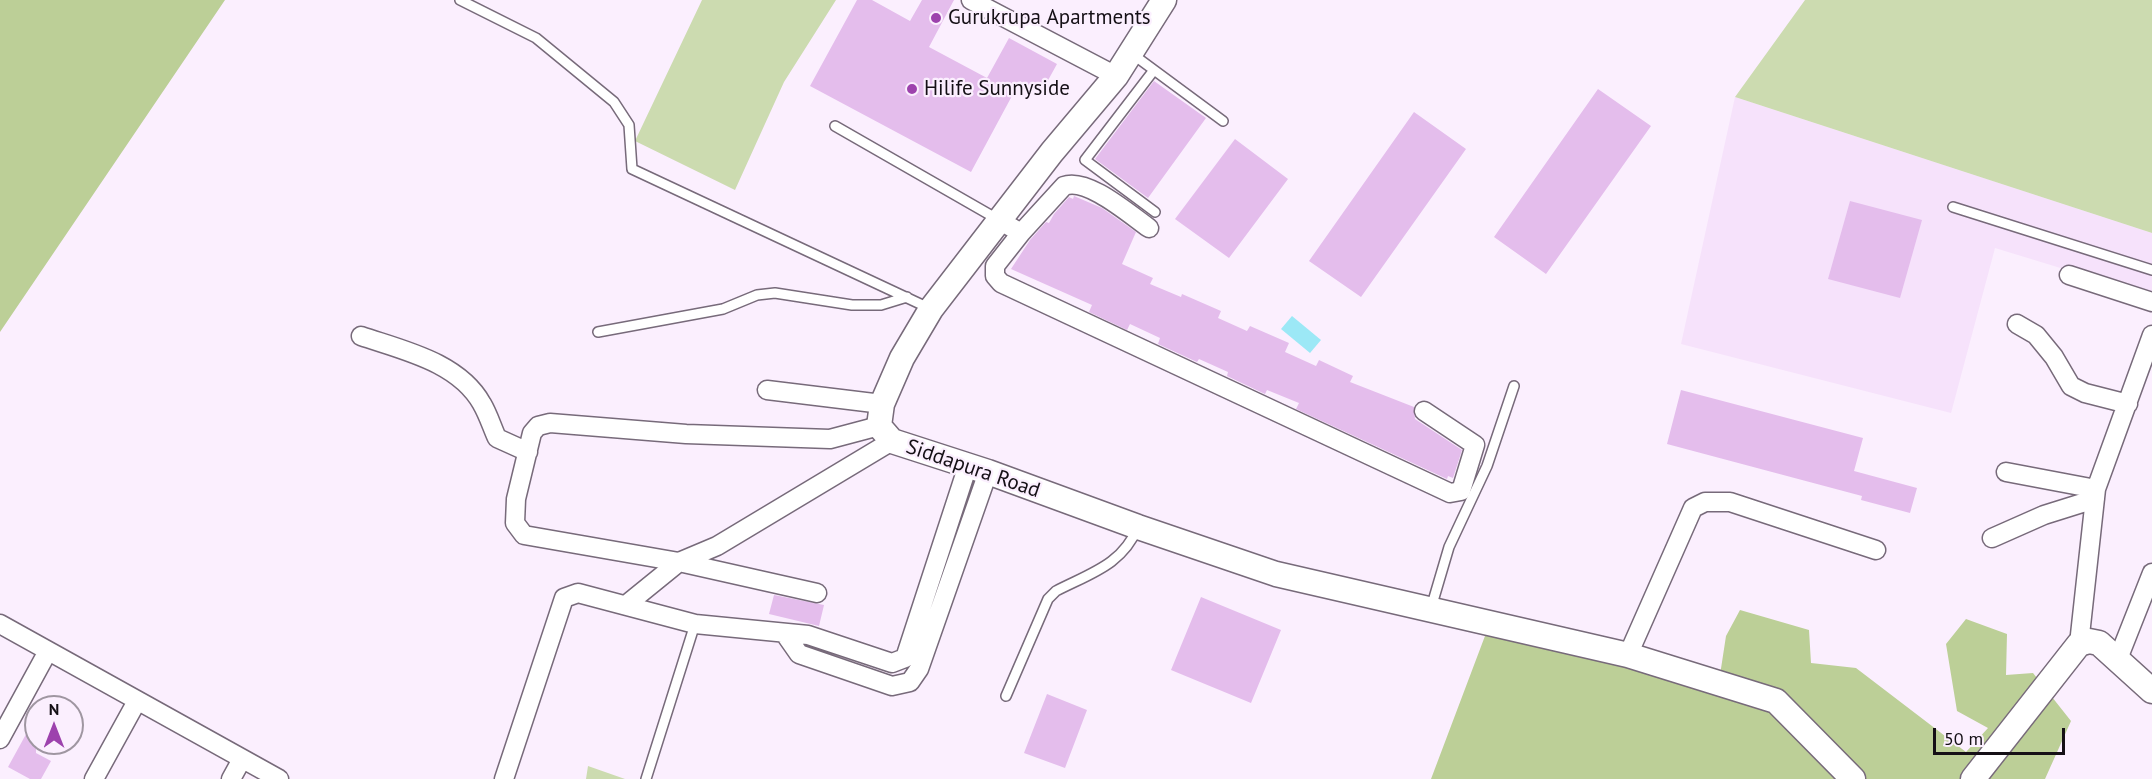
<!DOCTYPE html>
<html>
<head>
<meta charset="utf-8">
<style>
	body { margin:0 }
	#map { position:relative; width:2152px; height:779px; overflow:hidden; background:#fbeffe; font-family:"PT Sans",sans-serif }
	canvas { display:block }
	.north { position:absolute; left:24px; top:695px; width:60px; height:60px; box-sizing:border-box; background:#fbeffe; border:2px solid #9f96a1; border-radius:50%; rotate:0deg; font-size:16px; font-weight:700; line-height:24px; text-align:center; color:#151016 }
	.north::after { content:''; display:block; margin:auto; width:21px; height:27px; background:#9d42ad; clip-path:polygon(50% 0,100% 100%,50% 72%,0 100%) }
	.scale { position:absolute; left:1933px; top:728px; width:132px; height:27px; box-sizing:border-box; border:3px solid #151016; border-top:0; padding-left:8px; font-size:18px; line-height:21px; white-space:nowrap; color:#151016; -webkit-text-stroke:4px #fbeffe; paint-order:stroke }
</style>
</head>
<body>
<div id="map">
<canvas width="2152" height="779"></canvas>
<div class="north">N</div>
<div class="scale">50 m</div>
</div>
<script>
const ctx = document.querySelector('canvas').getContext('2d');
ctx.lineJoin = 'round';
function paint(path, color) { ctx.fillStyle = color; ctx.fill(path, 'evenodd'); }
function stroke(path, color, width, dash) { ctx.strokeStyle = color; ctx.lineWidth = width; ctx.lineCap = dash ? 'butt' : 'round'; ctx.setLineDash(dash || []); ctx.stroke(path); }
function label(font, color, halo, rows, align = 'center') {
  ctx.font = font + ' "PT Sans",sans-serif'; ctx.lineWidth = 4.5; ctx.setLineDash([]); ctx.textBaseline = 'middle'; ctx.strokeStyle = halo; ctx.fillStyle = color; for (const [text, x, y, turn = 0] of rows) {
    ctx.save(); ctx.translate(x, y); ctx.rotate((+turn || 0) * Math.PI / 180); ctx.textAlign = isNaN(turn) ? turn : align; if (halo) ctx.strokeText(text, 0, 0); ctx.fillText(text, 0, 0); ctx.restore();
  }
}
paint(new Path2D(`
	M1735,97L2152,233V296L1995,248L1951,413L1681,344Z`), '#f6e2fb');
paint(new Path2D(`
	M702,0H836L784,82L735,190L635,141Z
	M1805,0H2152V233L1735,97Z
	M588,766L625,779H586Z`), '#ccdbb0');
paint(new Path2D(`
	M0,0H225L0,332Z
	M1740,610L1809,630L1811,663L1856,668L1966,752L1988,728L1957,711L1946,644L1966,619L2007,634L2006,675L2033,673L2071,721L2045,779H1431L1488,628L1720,675L1726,636Z`), '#bccf97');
paint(new Path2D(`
	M1292,316L1321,340L1310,353L1281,329Z`), '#9ce8f6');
paint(new Path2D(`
	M857,0H872L910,21L922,0H954L929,47L987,78L1009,38L1057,64L1041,93L1020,81L971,172L810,86Z
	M1154,81L1206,118L1148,198L1095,159Z
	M1598,89L1651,126L1546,274L1494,237Z
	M1414,112L1466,149L1361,297L1309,261Z
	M1235,139L1288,179L1229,258L1175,219Z
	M1074,196L1102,208L1136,232L1122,264L1153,278L1150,284L1181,297L1182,294L1221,311L1218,318L1247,331L1250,326L1289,343L1285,352L1316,366L1319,360L1353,376L1350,382L1414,407L1415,419L1462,450L1453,478L1448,476L1447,479L1296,409L1299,403L1267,390L1265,394L1227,376L1228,372L1199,359L1197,362L1158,344L1160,338L1130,324L1127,330L1089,312L1092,305L1011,269L1030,240L1046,222L1049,223L1054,214L1069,197L1073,199Z
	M1850,201L1922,220L1900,298L1828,279Z
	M1681,390L1863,438L1854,471L1917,488L1910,513L1861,500L1862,496L1667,444Z
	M774,595L824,605L819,626L769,614Z
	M1201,597L1281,630L1251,703L1171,670Z
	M1047,694L1087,710L1065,768L1024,753Z
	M36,716V753L51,761L41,779H30L8,767Z`), '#e4bdec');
const service = new Path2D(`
	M460,0L536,38L614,102L629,125L632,169L931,309
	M1131,53L1223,121
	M1154,70L1085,160L1155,212
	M835,126L999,220
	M1953,207L2152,270
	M598,332L723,309L757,295L775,293L852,305H881L907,297
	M1431,608L1449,547L1487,466L1514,386
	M1006,696L1048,599L1056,591C1091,573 1122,565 1138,527
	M646,779L695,624`);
const minor = new Path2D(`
	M971,0L1116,76
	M999,220L1021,233L995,266V276L1001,283L1450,493L1461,491L1475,445L1424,411
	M1021,233L1064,186C1087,177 1129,214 1149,228
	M2069,275L2152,302
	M2017,324L2036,335L2054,357L2071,386L2085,393L2128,404
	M361,336C402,350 459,362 482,404C488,414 492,427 497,438L528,452
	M767,390L882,404
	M2006,472L2096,489
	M1992,538L2044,515L2095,499
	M817,593L679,562L524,535L515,523L516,499L532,433L538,426L550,423L686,434L830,439L879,426
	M626,605L679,562L717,546L892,441
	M0,624L279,779
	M785,634L799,654L892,686L910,682L919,669L988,472
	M2079,644L2096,489L2152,335
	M1628,655L1693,508L1705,502H1730L1876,550
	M2118,659L2152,573
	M0,739L48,651
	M94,779L137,701
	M231,779L242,759
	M504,779L564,598L578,593L695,624L808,635L892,663L905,658L968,465`);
const tertiary = new Path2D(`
	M1164,0L1116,76L1052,152L931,309L902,358L882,404L879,426L892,441L988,472L1138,527L1276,574L1628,655L1776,701L1853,779
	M1973,779L2079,644L2089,641L2099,643L2152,691`);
stroke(service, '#776a7a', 12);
stroke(minor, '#776a7a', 21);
stroke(tertiary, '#776a7a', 27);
stroke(service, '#fff', 9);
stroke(minor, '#fff', 18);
stroke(tertiary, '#fff', 24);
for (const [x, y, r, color] of [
	[936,18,6,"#9d42ad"],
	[912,89,6,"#9d42ad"]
]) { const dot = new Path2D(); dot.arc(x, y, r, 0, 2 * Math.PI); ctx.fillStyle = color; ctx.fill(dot); stroke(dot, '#fbeffe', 2); }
label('21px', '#151016', '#fbeffe', [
	["Gurukrupa Apartments",948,18],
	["Hilife Sunnyside",924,89]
], 'left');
label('21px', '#151016', '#fbeffe', [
	["Siddapura Road",973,469,19]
]);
</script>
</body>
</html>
